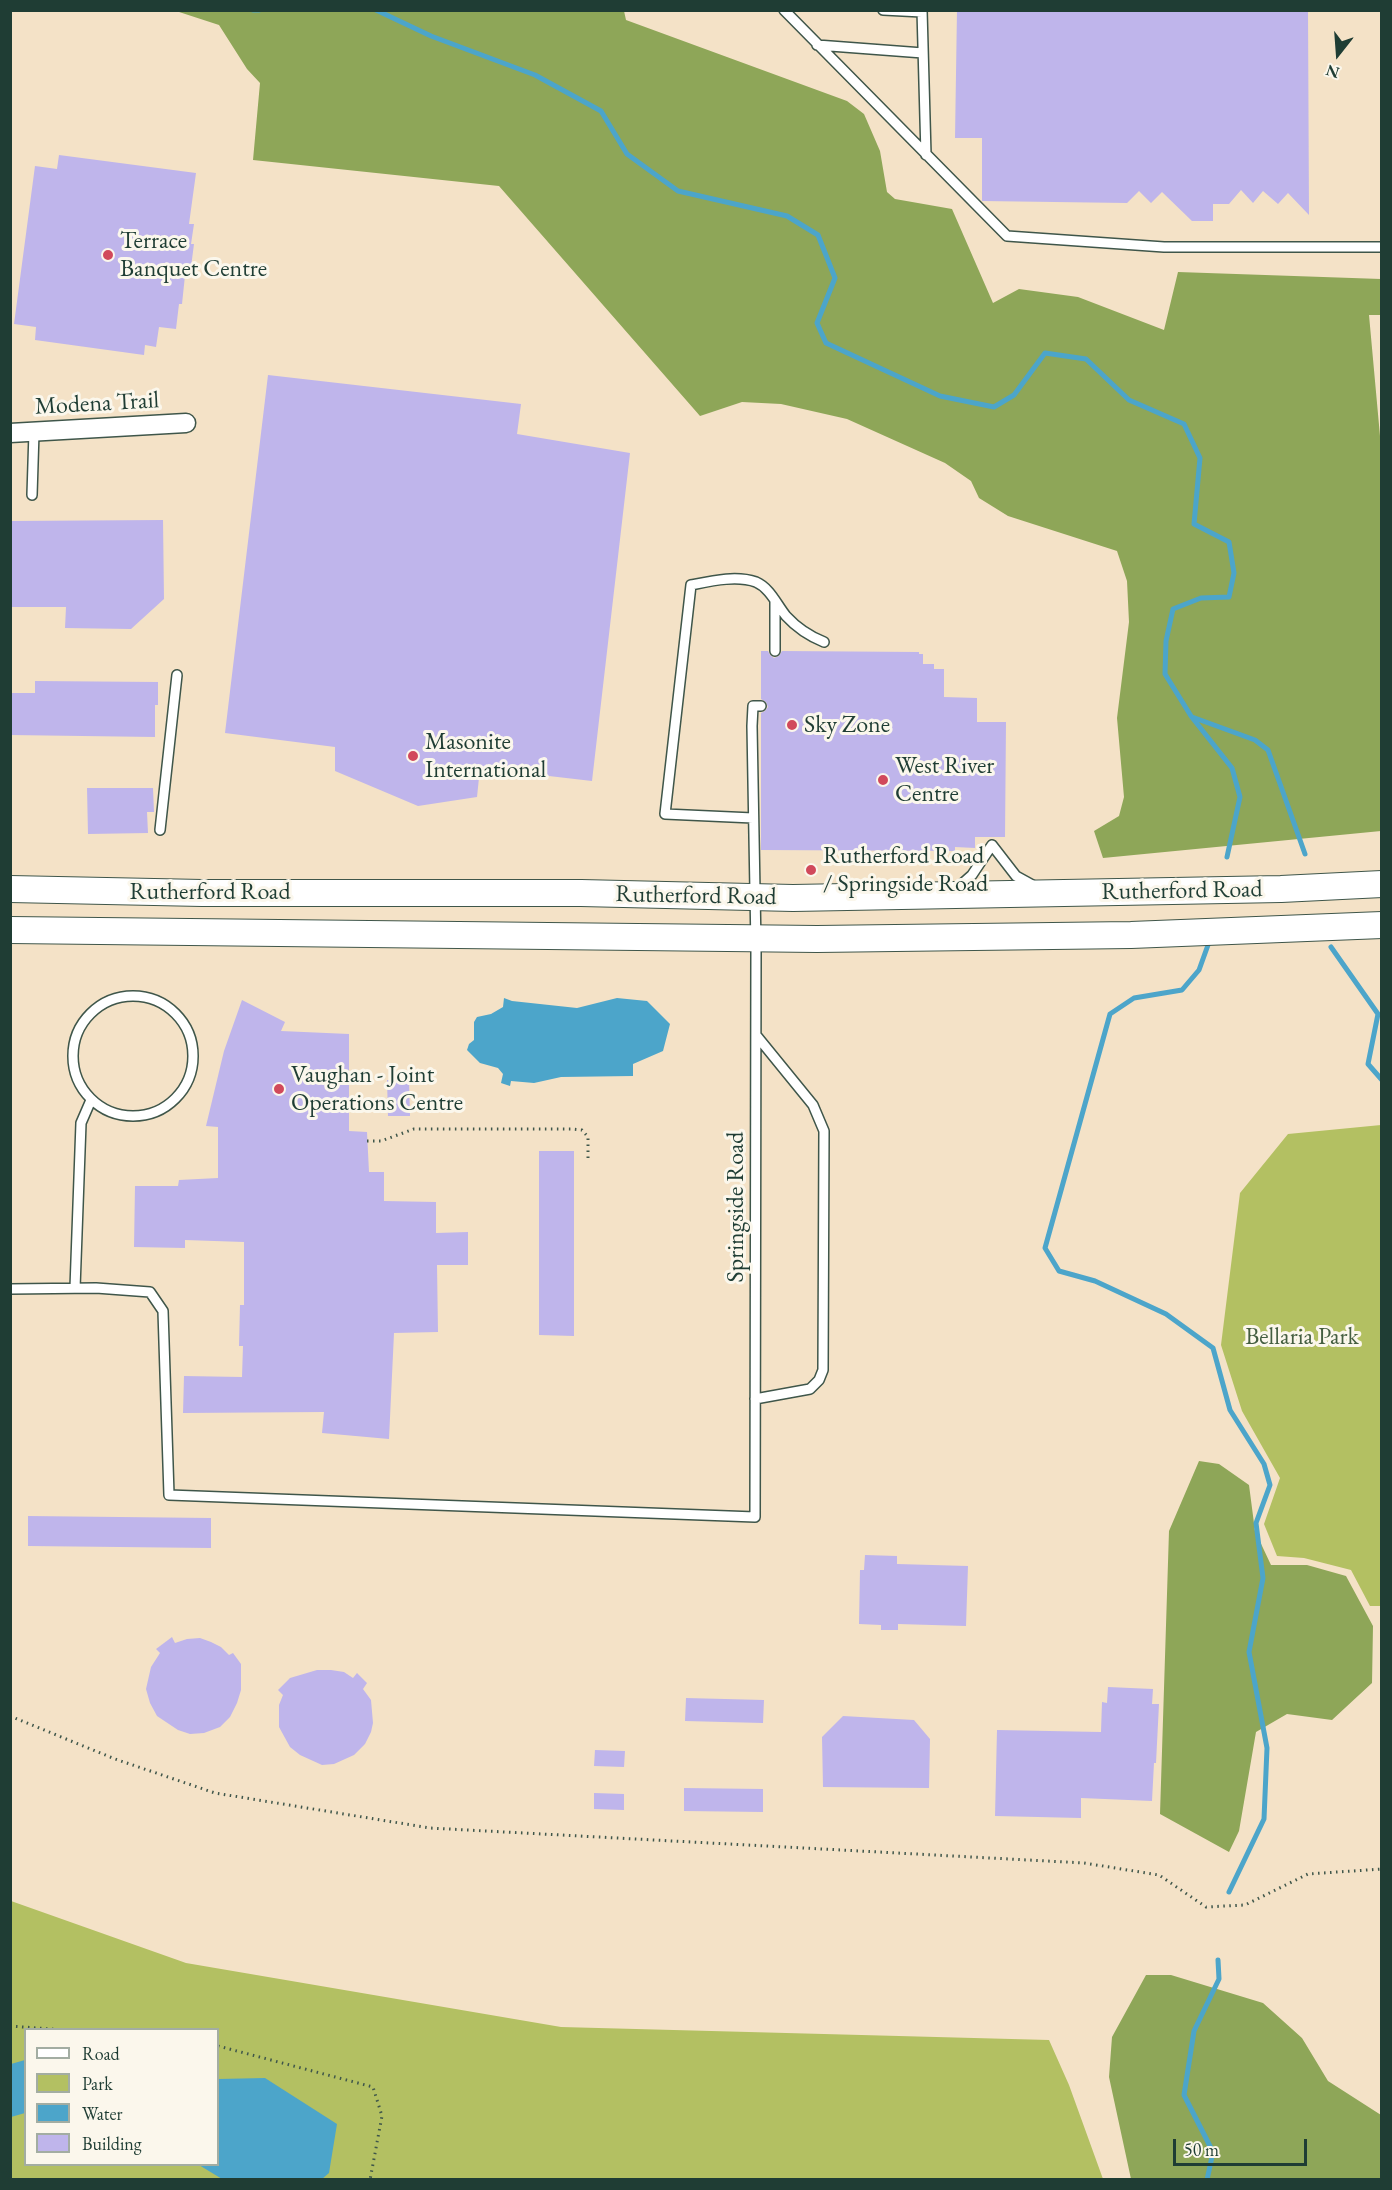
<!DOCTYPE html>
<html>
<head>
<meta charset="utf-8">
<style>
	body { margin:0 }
	#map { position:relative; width:1392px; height:2190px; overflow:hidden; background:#f4e2c7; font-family:"EB Garamond",serif }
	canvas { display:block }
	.frame { position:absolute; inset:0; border:12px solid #1f3d34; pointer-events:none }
	.legend { position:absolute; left:24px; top:2028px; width:195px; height:138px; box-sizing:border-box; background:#fbf7ec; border:2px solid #a3ada2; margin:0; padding:8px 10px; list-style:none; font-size:18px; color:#1f3d34 }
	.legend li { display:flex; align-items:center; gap:12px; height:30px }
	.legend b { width:30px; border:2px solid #a3ada2 }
	.north { position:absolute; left:1308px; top:24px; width:60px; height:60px; -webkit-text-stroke:4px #fbf7ec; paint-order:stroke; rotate:197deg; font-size:16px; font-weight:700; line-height:24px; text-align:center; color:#1f3d34 }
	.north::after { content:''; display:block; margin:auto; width:21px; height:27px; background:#1f3d34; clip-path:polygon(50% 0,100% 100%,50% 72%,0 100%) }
	.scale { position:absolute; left:1173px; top:2139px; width:134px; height:27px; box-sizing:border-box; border:3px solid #1f3d34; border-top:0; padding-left:8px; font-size:18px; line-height:21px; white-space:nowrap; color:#1f3d34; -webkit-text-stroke:4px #fbf7ec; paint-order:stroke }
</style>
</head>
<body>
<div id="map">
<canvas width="1392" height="2190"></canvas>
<div class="frame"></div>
<ul class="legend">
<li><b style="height:8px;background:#fff"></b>Road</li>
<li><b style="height:16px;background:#b3c062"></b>Park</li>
<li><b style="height:16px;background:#4ca5ca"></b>Water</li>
<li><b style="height:16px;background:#bfb5eb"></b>Building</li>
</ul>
<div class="north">N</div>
<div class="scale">50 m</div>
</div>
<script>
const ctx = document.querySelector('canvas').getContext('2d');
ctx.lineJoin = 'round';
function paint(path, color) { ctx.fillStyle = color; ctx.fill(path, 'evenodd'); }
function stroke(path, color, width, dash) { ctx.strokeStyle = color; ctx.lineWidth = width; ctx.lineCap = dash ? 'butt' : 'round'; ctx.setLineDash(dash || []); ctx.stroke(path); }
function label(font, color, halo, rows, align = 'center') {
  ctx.font = font + ' "EB Garamond",serif'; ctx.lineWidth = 6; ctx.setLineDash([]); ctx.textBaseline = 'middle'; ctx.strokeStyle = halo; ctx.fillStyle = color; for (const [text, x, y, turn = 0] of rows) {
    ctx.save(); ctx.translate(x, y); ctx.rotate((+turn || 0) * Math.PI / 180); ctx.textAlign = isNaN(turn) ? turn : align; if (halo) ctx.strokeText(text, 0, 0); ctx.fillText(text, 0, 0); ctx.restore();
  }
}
paint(new Path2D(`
	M1381,1125L1382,1606H1370L1351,1570L1304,1558L1277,1556L1264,1524L1280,1478L1242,1411L1221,1345L1240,1193L1288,1134Z
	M11,1901L186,1963L561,2027L1049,2040L1069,2085L1103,2179L11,2180ZM26,2030H218V2164H26Z`), '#b3c062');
paint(new Path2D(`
	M176,11H624L626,20L847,101L864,114L880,151L887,192L895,199L952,209L993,303L1019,289L1078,297L1164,330L1178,272L1381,279V315H1369L1382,458L1381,831L1103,858L1094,831L1119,816L1124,797L1117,718L1129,622L1127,581L1117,551L1008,516L979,498L971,481L945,463L847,419L781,404L742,402L700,416L499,186L253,160L260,83L247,69L219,25Z
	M1199,1461L1219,1464L1249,1485L1255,1531L1271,1565H1307L1346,1576L1373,1626L1372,1683L1332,1720L1287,1714L1256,1732L1239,1831L1229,1852L1160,1814L1169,1531Z
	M1146,1975H1171L1263,2003L1302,2038L1328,2081L1381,2115V2179H1131L1109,2077L1112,2037Z`), '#8ea658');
paint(new Path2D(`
	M504,998L512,1001L577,1008L617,998L647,1001L670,1024L663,1051L633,1064V1076L561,1077L534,1083L511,1081L510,1086L501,1083L503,1074L498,1068L480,1063L467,1050L469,1044L474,1040V1022L477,1017L491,1014L503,1007Z
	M25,2060V2113L11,2117V2064Z
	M265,2078L337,2124L329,2173L322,2179H222L199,2165L218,2164V2079Z`), '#4ca5ca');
stroke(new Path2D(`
	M253,10H259
	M376,10L431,36L535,75L601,111L627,154L678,191L787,216L818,235L835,278L817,323L826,343L940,396L994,407L1014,395L1045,353L1086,359L1129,400L1184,424L1200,458L1194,524L1229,542L1234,573L1229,597L1201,598L1173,609L1166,641L1165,674L1191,716L1232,768L1240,797L1227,857
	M1192,717L1255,740L1268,750L1305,854
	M1208,945L1199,970L1182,990L1134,998L1110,1014L1045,1248L1059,1271L1095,1281L1166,1314L1213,1348L1230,1410L1264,1464L1270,1485L1256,1523L1263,1578L1249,1652L1267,1748L1264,1819L1229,1892
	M1331,947L1378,1014L1368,1064L1382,1080
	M1207,2180L1213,2152L1184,2095L1194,2031L1219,1979L1218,1960`), '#4ca5ca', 5);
paint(new Path2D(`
	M957,10H1308L1309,215L1288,193L1278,204L1263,191L1253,203L1241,190L1229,204H1213V221H1192L1162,192L1151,203L1139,191L1127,203L982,201V138H955Z
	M59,155L196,173L189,224H194L191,244H194L191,267L186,266L182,304H179L176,329L159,327L156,347L145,345L144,355L35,340L36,327L14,324L35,166L57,169Z
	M268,375L521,404L517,434L630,453L592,781L480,768L477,797L418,806L335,771V747L225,733Z
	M163,520L164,599L131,629L65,628L66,607H10V521Z
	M761,651H768L770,655L774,658L779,656L782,651L919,652V654H923V664H934V669H944V697L977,698V722H1006L1005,837H975V848L955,847V851L761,850V713L765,711L768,707L766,702L761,699Z
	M35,681L158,682V705H155V737L10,735V693H35Z
	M87,788H153L154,812H147L148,833L88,834Z
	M242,1000L285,1022L281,1031L349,1034V1131L367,1132L369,1172H384V1201L436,1202V1233L468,1232V1265H437L438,1332L394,1333L389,1439L322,1433L324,1412L183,1413L184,1376L242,1377L243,1346H239L240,1305H244V1242L185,1240V1248L134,1247L135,1186H178L179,1180L218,1178V1127L206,1126L224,1051Z
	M387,1080H409L410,1116H388Z
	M539,1151H574V1336L539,1335Z
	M28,1516L211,1518V1548L28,1546Z
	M865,1555L897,1556V1564L968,1566L966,1626L898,1624V1630H881V1625L859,1624L860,1570H864Z
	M172,1637L175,1643L187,1639L200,1638L211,1642L221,1647L229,1655L233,1653L241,1664V1690L237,1703L230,1717L220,1727L204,1733L190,1734L178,1730L157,1716L150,1703L146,1689L151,1667L160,1653L156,1649Z
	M317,1670H331L344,1672L353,1678L357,1673L367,1683L363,1689L371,1700L373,1723L371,1732L365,1744L354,1755L334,1764L322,1765L300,1755L290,1747L279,1727V1705L283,1695L278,1690L290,1678Z
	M1108,1687L1153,1689L1152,1704H1159L1156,1763H1154L1152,1801L1081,1798V1818L995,1816L997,1730L1101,1732L1102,1702L1107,1703Z
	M686,1698L764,1700L763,1723L685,1721Z
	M843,1716L914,1720L930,1739L929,1788L823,1787L822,1737Z
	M595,1750L625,1751L624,1767L594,1766Z
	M684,1788L763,1789V1812L684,1811Z
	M594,1793L624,1794V1810L594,1809Z`), '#bfb5eb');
const lane = new Path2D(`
	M784,10L1007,236L1164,247H1382
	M883,10L922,12
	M922,10L926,155
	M817,45L923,53
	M32,495L34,432
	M775,601V651
	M753,818L665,814L691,585C711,581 736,575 756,582C770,588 777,605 786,616C797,628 809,636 824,642
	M160,830L177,675
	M955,890L972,875L992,845L1016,876L1036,887
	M73 1056a60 60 0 1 1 120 0a60 60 0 1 1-120 0Z
	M75,1288L81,1123L91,1100
	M10,1289L96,1288L150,1292L163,1311L169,1495L755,1517L756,947L752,726L753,706H761
	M755,1399L810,1389L819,1380L823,1370L824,1131L813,1105L756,1035`);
const street = new Path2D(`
	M10,433L186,423`);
const secondary = new Path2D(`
	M10,889L202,893H581L793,898L1281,889L1382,884
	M10,930L817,939L1131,935L1382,925`);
stroke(lane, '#3f564a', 12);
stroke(street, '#3f564a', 21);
stroke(secondary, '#3f564a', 28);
stroke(new Path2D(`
	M367,1141H381L414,1129H572L582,1130L588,1137V1159
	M10,1716L115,1759L215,1793L430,1828L1084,1863L1159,1875L1206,1907L1245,1905L1308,1874L1382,1869
	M10,2026L64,2030
	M218,2046L373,2087L382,2116L370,2180`), '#3f564a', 3, [1.5, 4.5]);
stroke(lane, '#fff', 9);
stroke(street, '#fff', 18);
stroke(secondary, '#fff', 26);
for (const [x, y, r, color] of [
	[108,255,6,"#d1495b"],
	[792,725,6,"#d1495b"],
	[413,756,6,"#d1495b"],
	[883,780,6,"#d1495b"],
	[811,870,6,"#d1495b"],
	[279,1089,6,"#d1495b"]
]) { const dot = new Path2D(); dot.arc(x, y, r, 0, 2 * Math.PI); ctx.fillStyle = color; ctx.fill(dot); stroke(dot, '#fbf7ec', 2); }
label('24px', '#1f3d34', '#fbf7ec', [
	["Terrace",120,241],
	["Banquet Centre",120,269],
	["Sky Zone",804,725],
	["Masonite",425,742],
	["International",425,770],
	["West River",895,766],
	["Centre",895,794],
	["Rutherford Road",823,856],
	["/ Springside Road",823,884],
	["Vaughan - Joint",291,1075],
	["Operations Centre",291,1103]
], 'left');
label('24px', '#1f3d34', '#fbf7ec', [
	["Modena Trail",97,404,-3],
	["Rutherford Road",1182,891,-1],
	["Rutherford Road",210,892],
	["Rutherford Road",696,896,1],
	["Springside Road",736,1207,-90]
]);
label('24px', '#445e40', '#fbf7ec', [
	["Bellaria Park",1302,1337]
]);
</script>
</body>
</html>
